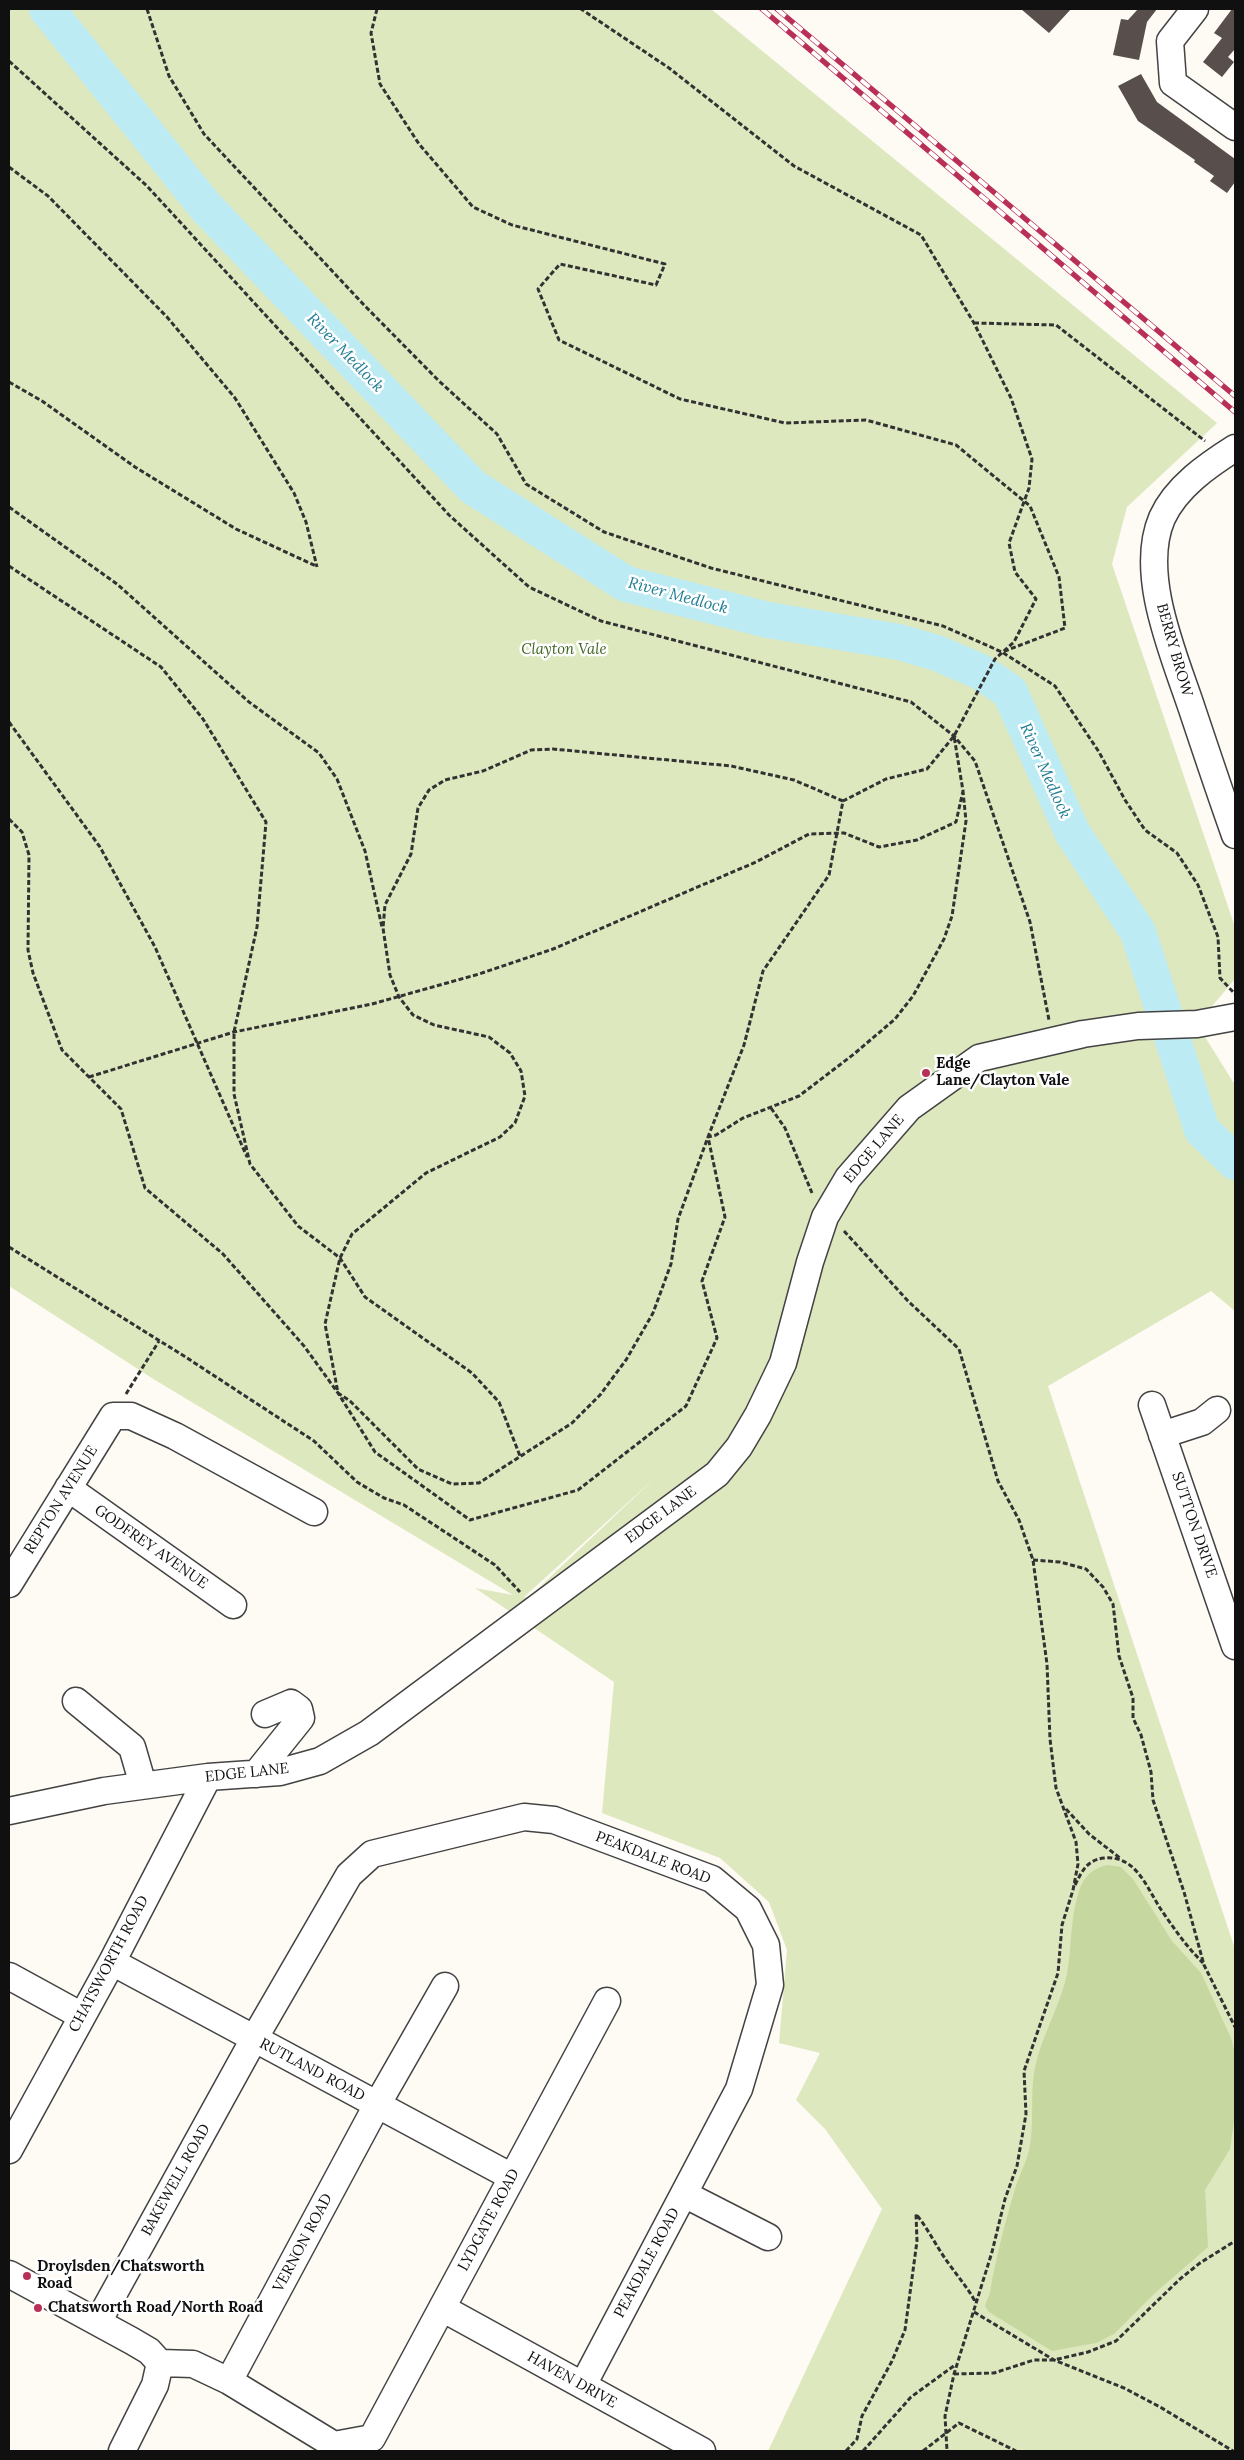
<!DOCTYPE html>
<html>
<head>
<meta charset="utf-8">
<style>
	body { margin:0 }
	#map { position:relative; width:1244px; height:2460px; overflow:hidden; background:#fefaf4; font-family:Lora,serif }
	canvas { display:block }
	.frame { position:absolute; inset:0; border:10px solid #101010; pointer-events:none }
</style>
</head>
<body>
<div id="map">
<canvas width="1244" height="2460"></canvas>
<div class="frame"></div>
</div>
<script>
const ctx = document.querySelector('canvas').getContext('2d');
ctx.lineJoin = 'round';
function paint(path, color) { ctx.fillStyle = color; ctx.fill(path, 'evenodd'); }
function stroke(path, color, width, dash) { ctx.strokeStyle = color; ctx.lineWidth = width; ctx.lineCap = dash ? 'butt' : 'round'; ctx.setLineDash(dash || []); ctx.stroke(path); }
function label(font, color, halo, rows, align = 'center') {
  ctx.font = font + ' Lora,serif'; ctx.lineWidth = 5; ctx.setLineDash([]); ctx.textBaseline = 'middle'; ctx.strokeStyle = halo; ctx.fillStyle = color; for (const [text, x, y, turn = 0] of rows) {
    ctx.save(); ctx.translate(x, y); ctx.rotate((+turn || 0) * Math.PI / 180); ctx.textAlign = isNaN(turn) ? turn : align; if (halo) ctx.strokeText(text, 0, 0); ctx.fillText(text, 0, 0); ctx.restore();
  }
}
paint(new Path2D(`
	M9,9H711L1217,423L1127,507L1112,564L1235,927V979L1197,1024L1235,1085V1311L1211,1291L1048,1386L1235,1949V2451H768L882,2209L825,2129L796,2100L820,2053L779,2043L787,1950L769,1902L720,1858L602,1813L614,1682L475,1588L513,1595L155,1380L9,1286ZM656,1477L528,1598L524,1597Z`), '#dee8bf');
paint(new Path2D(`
	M1108,1865L1121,1867L1133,1879L1172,1941L1201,1973L1231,2038L1235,2053V2115L1230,2149L1205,2190L1208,2247L1155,2293L1114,2334L1096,2343L1052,2351L989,2312L985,2306C986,2301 989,2297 990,2292C996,2257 1005,2223 1015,2189C1019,2176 1026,2163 1029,2150C1034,2127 1031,2105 1033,2082C1036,2044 1059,2011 1067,1974C1072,1946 1070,1918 1079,1891C1084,1876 1093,1868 1108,1865Z`), '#c6d79f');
stroke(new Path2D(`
	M47,9L205,206L473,487L626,584L768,620L899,642L937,653L981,672L1010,692L1072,832L1138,932L1202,1130L1235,1162`), '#bcebf3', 36);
paint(new Path2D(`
	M1021,9H1071L1049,33Z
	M1138,9H1157L1147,22L1139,60L1113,55L1121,19L1128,20Z
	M1232,9H1235V49L1228,57L1234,62L1222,77L1203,62L1222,38L1214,33Z
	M1141,74L1157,102L1235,159V182L1227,193L1210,181L1214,176L1194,162L1195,160L1138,121L1118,86Z`), '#584f4d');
const minor = new Path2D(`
	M1195,9L1170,41L1173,83L1235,127
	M1235,448C1208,465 1176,487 1162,518C1138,574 1174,655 1192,709C1206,751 1220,793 1235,835
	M1152,1405L1235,1646
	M1162,1435L1202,1422L1217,1410
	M68,1488L233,1605
	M9,1584L113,1416H131L175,1436L314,1512
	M76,1701L132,1747L143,1785
	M256,1774L301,1718L299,1709L291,1703L265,1714
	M9,1811L104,1791L208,1777L280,1772L320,1761L369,1733L717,1474L739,1447L758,1415L783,1363L810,1262L825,1217L848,1178L909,1108L979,1058L1083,1034L1138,1026L1197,1024L1235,1017
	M112,1962L512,2177
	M9,1976L82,2016
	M9,2150L112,1962L208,1777
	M684,2194L768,2237
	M9,2274L132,2341L149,2351L160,2363
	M442,2308L702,2451
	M98,2322L254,2039L349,1875L372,1854L524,1817L554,1820L712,1879L748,1909L766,1945L770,1985L739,2089L583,2385
	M160,2363L193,2364L229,2381L334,2445L372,2438L607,2001
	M229,2381L377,2105L445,1986
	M122,2451L155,2385L160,2363`);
stroke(minor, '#434343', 29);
stroke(new Path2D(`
	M147,9L169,76L204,134L364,305L439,381L497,434L526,484L604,532L711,568L943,626L1002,652L1055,686L1099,752L1125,800L1145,830L1177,853L1198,885L1218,937L1220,978L1235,994
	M377,9L371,33L380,84L419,144L473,207L512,225L665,264L656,285L560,264L538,289L559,340L680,399L785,423L866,420L956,445L1030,506L1059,577L1065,628L1005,651
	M9,61L147,186L449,515L529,587L601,621L911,702L954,736L975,761L1030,922L1049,1020
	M9,167L48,196L167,317L235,398L294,493L306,522L317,567
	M974,323L1056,325L1205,441
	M9,382L42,401L135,467L236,529L316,566
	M9,507L117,584L249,702L319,753L337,779L365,851L382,927
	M9,566L161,667L203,719L266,822L257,927L234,1032V1094L250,1164L298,1226L340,1258L365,1297L472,1373L499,1402L520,1456
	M9,722L100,847L155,947L247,1157
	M843,801L794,780L731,766L553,749L531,750L483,771L445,780L429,790L418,808L411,854L385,905L383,928L390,975L399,997L413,1015L434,1025L489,1037L510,1053L521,1071L525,1096L515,1123L500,1137L426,1173L352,1234L340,1258L325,1324L338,1393L350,1401L418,1469L452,1484L479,1483L572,1423L600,1395L626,1360L653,1313L671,1264L678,1219L708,1137L716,1135L743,1118L799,1096L854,1054L895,1019L913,996L944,939L952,916L966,821L963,791
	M9,819L22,832L29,855L28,950L33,973L62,1050L121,1109L145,1188L223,1254L304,1346L338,1393L375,1452L470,1520L578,1490L686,1406L717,1338L702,1281L725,1217L708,1137L744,1045L763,971L829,875L843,801L886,779L927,769L954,736L995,659L1014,642L1036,599L1015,572L1009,543L1029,488L1032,459L1011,398L974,323L921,235L794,166L669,68L581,9
	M89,1077L234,1032L372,1004L479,974L553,949L756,862L809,834L844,833L879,847L917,840L956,822L963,791L954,736
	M771,1108L785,1128L812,1193
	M844,1231L908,1301L959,1349L998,1481L1019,1520L1033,1560L1047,1664L1050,1739L1056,1788L1076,1842L1078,1864L1073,1890L1062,1925L1058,1973L1024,2071L1026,2114L1017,2166L1005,2199L992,2252L954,2374L945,2416L947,2451
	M9,1247L184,1356L314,1441L357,1482L384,1498L404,1505L495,1565L520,1592
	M126,1394L159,1341
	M1033,1560L1060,1562L1086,1569L1103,1587L1113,1604L1119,1656L1133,1698V1718L1141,1735L1151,1772L1153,1800L1184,1892L1204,1965L1235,2027
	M1066,1809L1089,1834L1120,1858
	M1075,1885C1082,1871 1087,1860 1104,1858C1137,1855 1147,1889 1162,1911C1175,1930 1187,1947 1203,1963
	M974,2312L1054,2360L1124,2388L1160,2407L1233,2451
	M954,2374L994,2373L1034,2360H1054L1088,2352L1116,2341L1180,2279L1200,2263L1235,2241
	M846,2451L857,2439L862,2416L892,2361L905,2330L917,2241L916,2214C929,2230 937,2248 949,2264C959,2278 968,2288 976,2303
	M863,2451L911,2397L955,2365
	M923,2451L959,2423L1016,2451`), '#323232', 3, [5, 2.5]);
stroke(minor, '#fff', 26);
const rail = new Path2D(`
	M762,9L1235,412
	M777,9L1235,396`);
stroke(rail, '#b83058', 5.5);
stroke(rail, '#fff', 4, [11]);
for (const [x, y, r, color] of [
	[926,1073,5,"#b83058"],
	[27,2276,5,"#b83058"],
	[38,2308,5,"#b83058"]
]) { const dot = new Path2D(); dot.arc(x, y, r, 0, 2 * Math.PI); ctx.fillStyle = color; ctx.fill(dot); stroke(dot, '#fff', 2); }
label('italic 15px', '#416524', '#fff', [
	["Clayton Vale",564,650]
]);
label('15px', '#101010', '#fff', [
	["BERRY BROW",1174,650,74],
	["EDGE LANE",874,1149,-50],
	["REPTON AVENUE",61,1500,-58],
	["EDGE LANE",661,1515,-37],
	["SUTTON DRIVE",1194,1525,71],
	["GODFREY AVENUE",151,1547,35],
	["EDGE LANE",247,1773,-6],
	["PEAKDALE ROAD",653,1858,21],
	["CHATSWORTH ROAD",109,1964,-62],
	["RUTLAND ROAD",312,2070,28],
	["BAKEWELL ROAD",176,2180,-61],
	["LYDGATE ROAD",489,2220,-62],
	["VERNON ROAD",303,2243,-62],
	["PEAKDALE ROAD",647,2263,-62],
	["HAVEN DRIVE",572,2380,29]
]);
label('bold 15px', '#101010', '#fff', [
	["Edge",936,1064],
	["Lane/Clayton Vale",936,1081],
	["Droylsden/Chatsworth",37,2267],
	["Road",37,2284],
	["Chatsworth Road/North Road",48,2308]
], 'left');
label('italic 16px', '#1f7d94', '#fff', [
	["River Medlock",345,353,46],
	["River Medlock",678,596,15],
	["River Medlock",1045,771,66]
]);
</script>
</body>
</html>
